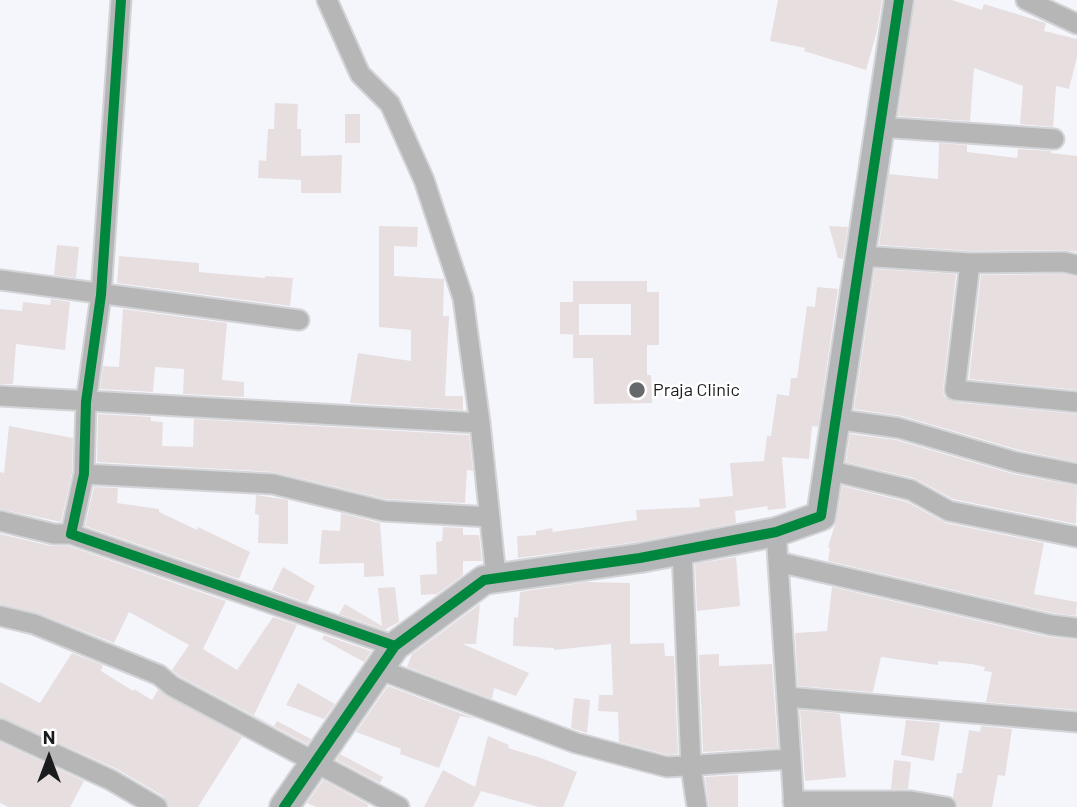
<!DOCTYPE html>
<html>
<head>
<meta charset="utf-8">
<style>
	body { margin:0 }
	#map { position:relative; width:1077px; height:807px; overflow:hidden; background:#f5f6fb; font-family:Barlow,sans-serif }
	canvas { display:block }
	.north { position:absolute; left:14px; top:723px; width:70px; height:70px; -webkit-text-stroke:5px #fff; paint-order:stroke; rotate:0deg; font-size:19px; font-weight:700; line-height:28px; text-align:center; color:#1a1b1d }
	.north::after { content:''; display:block; margin:auto; width:24px; height:32px; background:#1a1b1d; clip-path:polygon(50% 0,100% 100%,50% 72%,0 100%) }
</style>
</head>
<body>
<div id="map">
<canvas width="1077" height="807"></canvas>
<div class="north">N</div>
</div>
<script>
const ctx = document.querySelector('canvas').getContext('2d');
ctx.lineJoin = 'round';
function paint(path, color) { ctx.fillStyle = color; ctx.fill(path, 'evenodd'); }
function stroke(path, color, width, dash) { ctx.strokeStyle = color; ctx.lineWidth = width; ctx.lineCap = dash ? 'butt' : 'round'; ctx.setLineDash(dash || []); ctx.stroke(path); }
function label(font, color, halo, rows, align = 'center') {
  ctx.font = font + ' Barlow,sans-serif'; ctx.lineWidth = 5; ctx.setLineDash([]); ctx.textBaseline = 'middle'; ctx.strokeStyle = halo; ctx.fillStyle = color; for (const [text, x, y, turn = 0] of rows) {
    ctx.save(); ctx.translate(x, y); ctx.rotate((+turn || 0) * Math.PI / 180); ctx.textAlign = isNaN(turn) ? turn : align; if (halo) ctx.strokeText(text, 0, 0); ctx.fillText(text, 0, 0); ctx.restore();
  }
}
paint(new Path2D(`
	M778,0H882L877,31L866,70L804,51L805,48L770,41Z
	M915,0H952L982,10L984,4L1046,23L1044,31L1077,39V57L1069,89L1056,86L1053,127L1020,124L1023,86L974,68L970,121L898,116Z
	M275,103L298,104L297,129H301V156L342,155L341,193H301V180L258,178L259,160L266,161L268,129H274Z
	M345,114H360V143H345Z
	M939,143L967,145V152L1017,158L1018,149L1051,151V153L1077,156V252L1064,250L970,251L879,245L889,174L938,179Z
	M379,226L418,227L417,247L394,246V276L444,279L443,316H449L445,396H463V410L350,403L358,353L411,361V330L379,327Z
	M829,226L848,227L843,259L838,258Z
	M57,245L79,247L76,278L54,275Z
	M119,256L199,263V272L265,278V276L293,278L290,306L117,283Z
	M875,269L956,274L943,389L944,396L954,402L1077,414V462L1019,450L902,416L854,409Z
	M1063,274L1077,277V390L969,379L981,275Z
	M573,281H647V292H659V345H647V375H651L652,403L594,404L593,358H573V335H631V304H579V335L560,334V302H573Z
	M817,287L838,289L818,427L812,426L809,459L782,457L786,508L768,510L767,506L735,511L736,523L637,542L518,558L517,536L536,535V531L552,528L553,532L637,520L636,510L700,507L699,499L733,496L730,463L764,461L767,436H771L777,394L789,396L791,378H797L807,306L815,307Z
	M51,299L70,302L65,350L16,344L13,384H0V309L22,311L23,302L50,305Z
	M123,309L227,323L222,380L244,382V397L183,394L184,369L155,367L153,392L100,389L103,366L119,367Z
	M98,414L151,417V421L163,422L162,446L193,447L194,419L469,435L473,471L467,470L465,503L386,499L274,472L97,462Z
	M9,426L73,438L72,473L61,522L0,509V472L4,473Z
	M850,434L896,440L1013,474L1077,486L1076,524L953,499L914,478L846,462Z
	M842,486L907,502L946,523L1044,543L1034,594L1077,602L1076,616L1053,613L828,561L830,548L828,547L837,518Z
	M94,487L118,488L117,503L159,509V512L197,530L198,527L250,552L239,579L85,526Z
	M256,495L288,500V544L258,543L259,515L255,514Z
	M341,513L380,523L384,576L364,577V563L319,564L322,530L340,531Z
	M443,527L463,528V535H479L482,561H463V575L437,594L421,595L420,575L437,574L436,542L442,541Z
	M0,534L51,546H69L226,601L203,649L237,670L273,617L297,625L254,715L274,726L277,721L311,739L307,744L179,676L172,670L189,645L129,612L114,643L38,613L0,604Z
	M736,557L740,606L697,611L695,564Z
	M283,567L315,586L307,603L272,590Z
	M586,582L630,583V644L664,643L665,656H674L678,754L668,755L619,742L618,712L598,711L599,695H613L611,644L554,650V648L513,646L514,617L518,618L520,592Z
	M395,587L399,622L386,629L388,631L339,614L345,604L382,626L378,588Z
	M832,587L1048,637L1077,640V710L986,702L992,672L984,671L985,667L972,664L938,661V665L881,657L873,692L798,686L795,633L827,631Z
	M480,604L476,644H463L529,673L516,696L494,688L492,699L407,667L412,654Z
	M324,635L371,651L364,662L322,639Z
	M72,653L103,665L101,671L133,691L134,689L152,700L158,690L242,737L198,807H169L163,796L117,769L0,717V682L40,703Z
	M719,654V666L772,664L778,748L703,752L699,655Z
	M298,683L335,704L324,719L286,705Z
	M388,686L476,719L460,716L439,768L400,754L401,749L356,732Z
	M574,698L590,700L587,733L571,728Z
	M800,710L843,714H840L846,777L805,781Z
	M906,720L940,723L934,761L901,755Z
	M981,726L1012,729L1005,776L998,775L992,807H958L953,797L957,773H962L969,730L980,732Z
	M488,736L509,745L508,748L541,758L577,772L563,807H539L481,791L473,807H424L443,770L475,787Z
	M0,742L84,781L70,807H9L0,803Z
	M340,754L383,777L380,783L337,760Z
	M894,760L911,762L908,789H891Z
	M738,775V807H709L705,777Z
	M323,780L369,805L367,807H316L307,803Z`), '#e7dee0');
const street = new Path2D(`
	M121,0L101,295L86,402L84,474L71,534L395,646
	M327,0L360,74L390,104L424,180L463,298L480,423L496,577
	M1026,0L1077,24
	M880,127L1054,139
	M860,256L970,263L955,390L1077,402
	M970,263L1064,262L1077,265
	M0,280L299,320
	M0,396L480,423
	M835,419L899,428L1016,462L1077,474
	M828,470L911,490L949,511L1077,537
	M84,474L273,484L384,511L490,517
	M0,521L54,534H71
	M776,532L794,807
	M682,550L691,767L697,807
	M778,562L1051,625L1077,628
	M0,616L34,624L159,675L172,686L399,807
	M378,669L576,743L667,767L790,759
	M787,697L1077,722
	M0,729L111,780L157,807
	M793,801H911L946,807`);
const secondary = new Path2D(`
	M284,807L395,646L484,580L640,558L776,532L821,516L899,0`);
stroke(street, '#d3d4d7', 23);
stroke(secondary, '#d3d4d7', 32);
stroke(street, '#b7b6b7', 19);
stroke(secondary, '#b5b6b8', 28);
stroke(new Path2D(`
	M121,0L101,295L86,402L84,474L71,534L395,646
	M284,807L395,646L484,580L640,558L776,532L821,516L899,0`), '#00873e', 10);
for (const [x, y, r, color] of [
	[637,390,9,"#67686b"]
]) { const dot = new Path2D(); dot.arc(x, y, r, 0, 2 * Math.PI); ctx.fillStyle = color; ctx.fill(dot); stroke(dot, '#fff', 2.5); }
label('18px', '#1a1b1d', '#fff', [
	["Praja Clinic",653,390]
], 'left');
</script>
</body>
</html>
